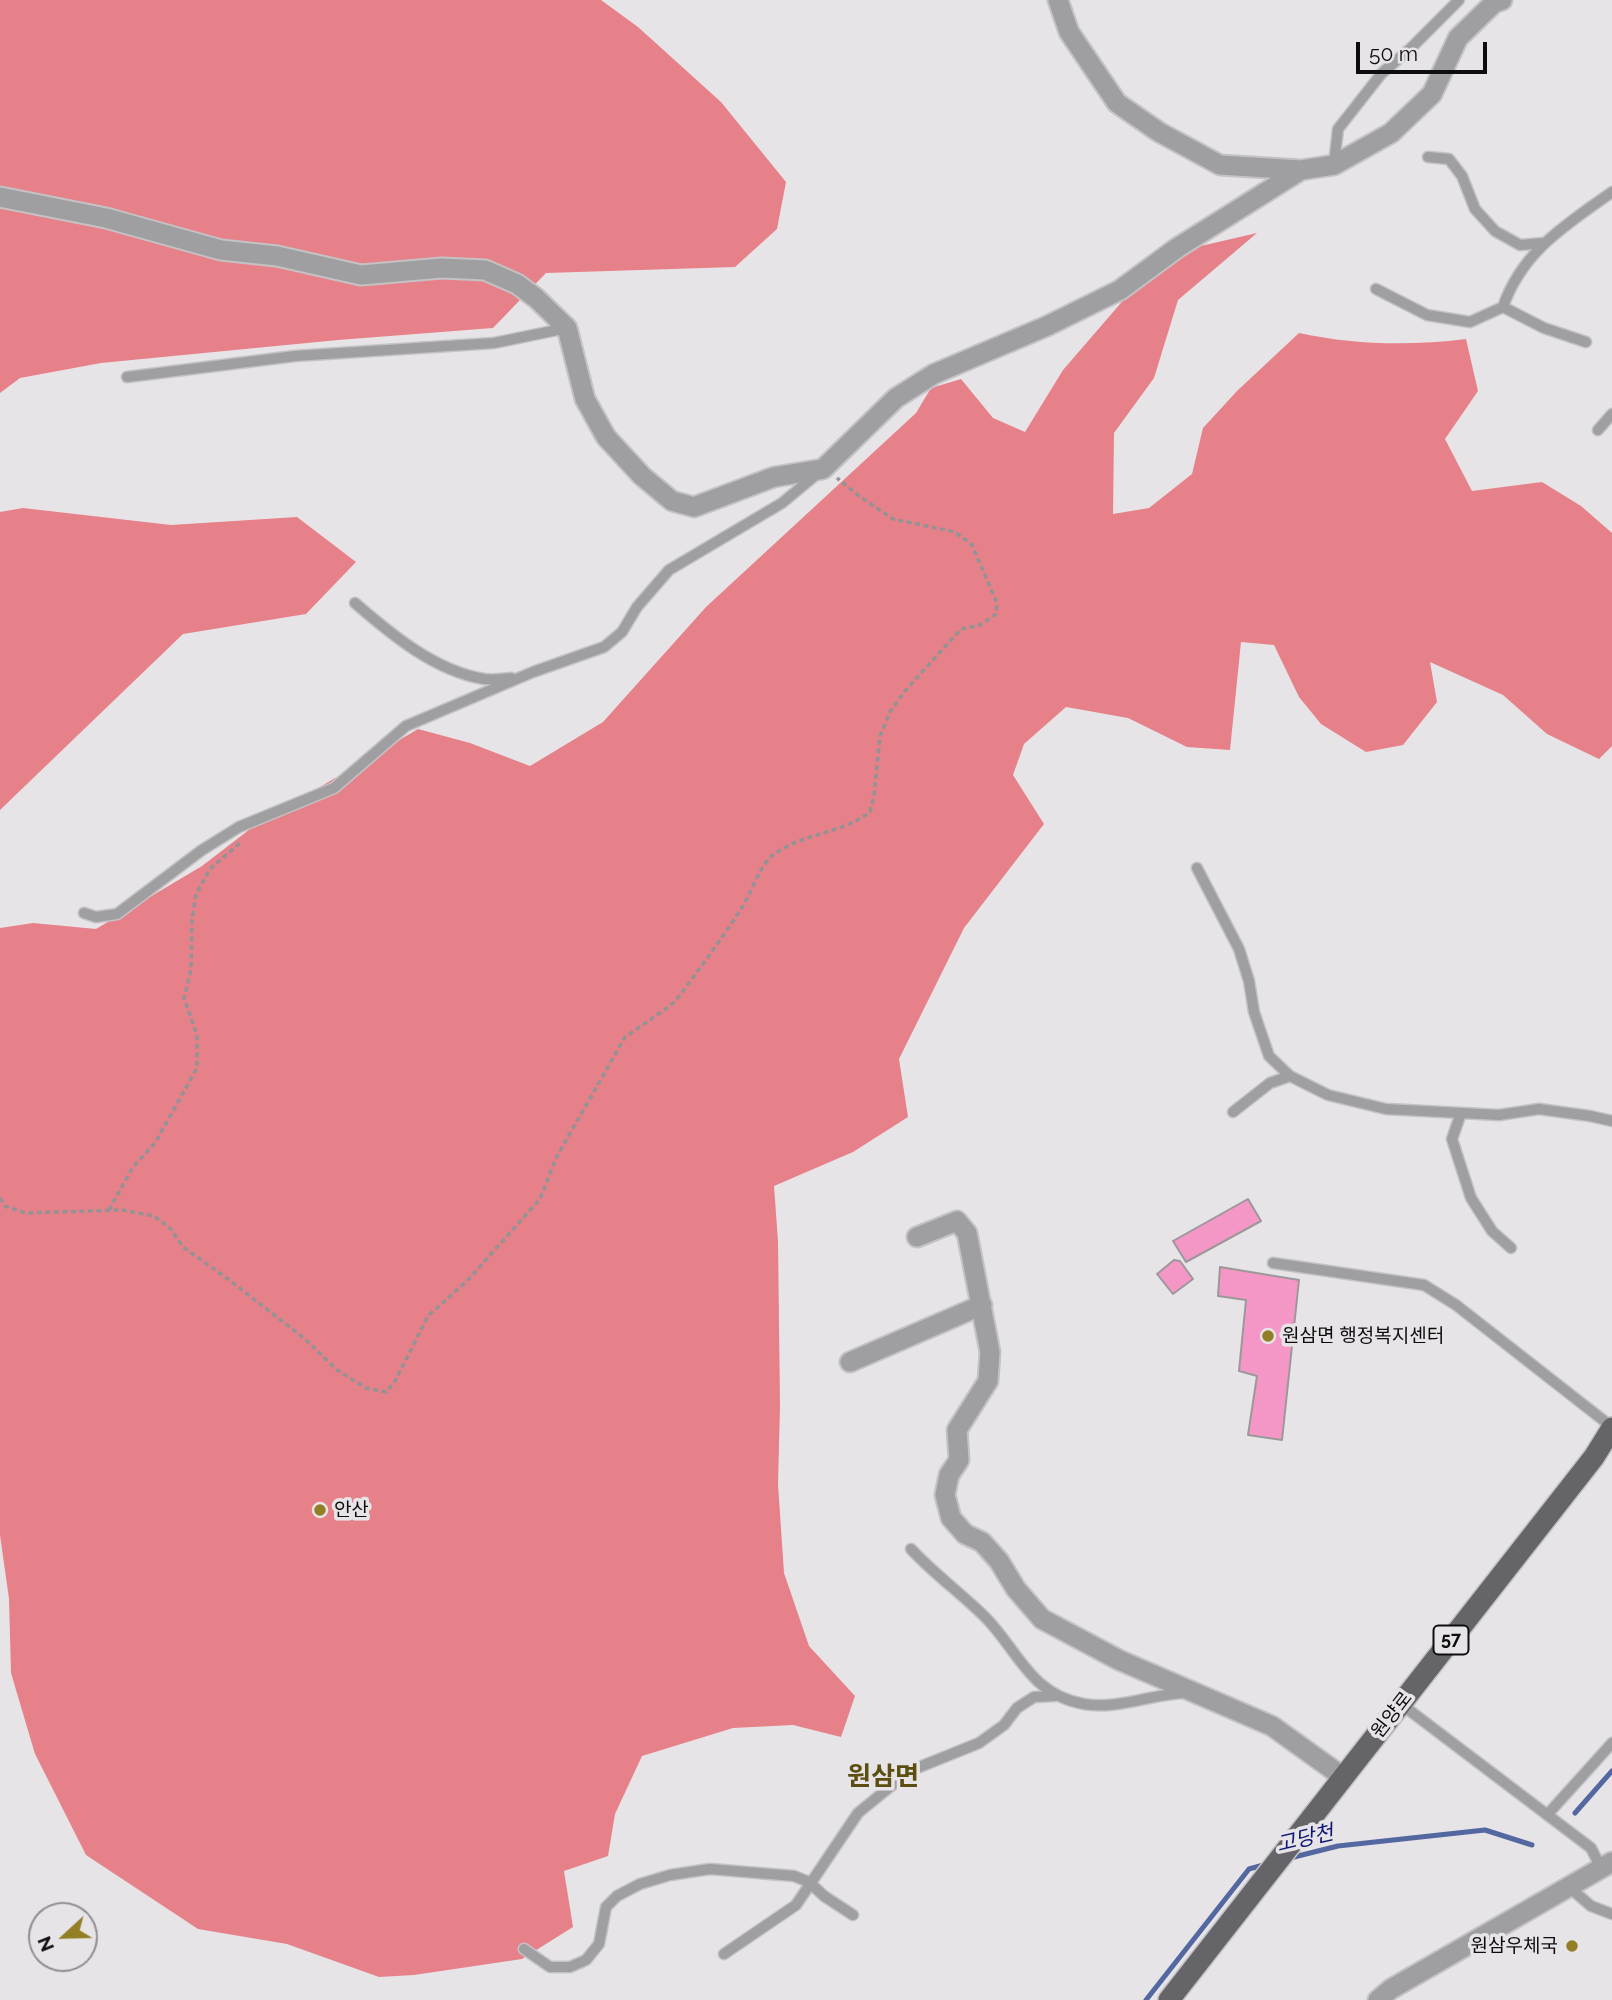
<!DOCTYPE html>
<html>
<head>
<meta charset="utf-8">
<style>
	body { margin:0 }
	#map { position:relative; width:1612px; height:2000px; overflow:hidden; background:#e7e4e7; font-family:Raleway,sans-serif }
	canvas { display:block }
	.north { position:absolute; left:28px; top:1902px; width:70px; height:70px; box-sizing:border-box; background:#e7e4e7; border:2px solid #908e90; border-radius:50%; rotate:248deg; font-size:19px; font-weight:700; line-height:28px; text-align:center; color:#0e0d0e }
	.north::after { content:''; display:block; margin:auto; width:24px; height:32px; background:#927e24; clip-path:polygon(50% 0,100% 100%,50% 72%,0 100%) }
	.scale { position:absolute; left:1356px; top:42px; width:131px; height:32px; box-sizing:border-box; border:4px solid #0e0d0e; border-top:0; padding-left:9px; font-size:21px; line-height:24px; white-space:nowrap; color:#0e0d0e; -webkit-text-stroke:5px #e7e4e7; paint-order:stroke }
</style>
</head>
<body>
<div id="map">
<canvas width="1612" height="2000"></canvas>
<div class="north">N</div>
<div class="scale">50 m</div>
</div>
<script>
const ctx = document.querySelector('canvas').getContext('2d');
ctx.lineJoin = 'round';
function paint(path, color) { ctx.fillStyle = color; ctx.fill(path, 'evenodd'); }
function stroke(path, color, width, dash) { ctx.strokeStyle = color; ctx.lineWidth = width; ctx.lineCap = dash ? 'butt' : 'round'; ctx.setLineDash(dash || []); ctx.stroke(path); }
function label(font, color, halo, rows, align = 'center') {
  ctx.font = font + ' Raleway,"Noto Sans KR",sans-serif'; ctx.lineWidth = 7; ctx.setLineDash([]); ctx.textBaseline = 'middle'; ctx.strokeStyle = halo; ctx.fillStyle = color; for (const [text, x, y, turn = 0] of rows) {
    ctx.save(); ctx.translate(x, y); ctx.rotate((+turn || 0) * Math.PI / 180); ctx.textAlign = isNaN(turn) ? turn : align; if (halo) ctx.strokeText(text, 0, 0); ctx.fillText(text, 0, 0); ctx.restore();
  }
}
paint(new Path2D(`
	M0,0H601L638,27L721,102L786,182L777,229L735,267L546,273L493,328L338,340L101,363L20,378L0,393Z
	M1257,233L1178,300L1154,378L1114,433L1113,514L1149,508L1192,474L1203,428L1237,391L1299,333C1355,345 1409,346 1466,339L1478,391L1445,439L1472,491L1542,482L1581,506L1612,533V746L1599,759L1547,734L1503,695L1430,662L1437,702L1403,745L1366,752L1321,724L1299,697L1274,645L1241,642L1230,750L1187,747L1128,718L1066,707L1024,744L1013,775L1044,824L964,928L899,1059L908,1117L853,1152L774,1186L778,1241L780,1406L778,1484L784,1573L809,1646L855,1696L841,1737L793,1725L733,1728L642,1756L615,1814L608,1856L564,1871L573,1927L522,1959L414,1975L379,1977L287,1944L198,1929L86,1855L35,1754L11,1673L9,1599L0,1535V928L33,923L96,929L202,866L254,826L418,729L470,743L530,766L603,722L706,607L916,413L931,388L961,379L993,418L1025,432L1063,370L1139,282L1192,248Z
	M23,508L171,525L297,517L356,562L306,614L183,634L0,810V512Z`), '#e78189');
stroke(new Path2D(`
	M1575,1813L1612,1771
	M1290,1858L1338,1846L1485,1830L1532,1845
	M1146,2000L1249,1869L1267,1864`), '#5367a0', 5);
const building = new Path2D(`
	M1248,1199L1261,1221L1186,1262L1173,1241Z
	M1174,1260L1180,1261L1193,1279L1173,1294L1157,1274Z
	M1220,1267L1299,1280L1282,1440L1248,1435L1257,1376L1239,1371L1246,1300L1218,1296Z`);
paint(building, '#f597c6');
stroke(building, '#9c989a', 2);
const service = new Path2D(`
	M1428,157L1449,159L1462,176L1475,209L1495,231L1520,245L1544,243
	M1334,164L1338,129L1382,73L1411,48L1459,0
	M1376,289L1427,315L1470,322L1503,307C1522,251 1567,224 1612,192
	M1503,307L1544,328L1586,342
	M127,377L295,356L494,343L567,328
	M1598,430L1612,414
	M355,603C392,635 435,671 484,679C493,680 503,679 511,678
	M1197,868L1239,949L1249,981L1254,1012L1269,1056L1290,1076L1328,1095L1386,1109L1499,1115L1539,1109L1590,1116L1612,1121
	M84,913L96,917L117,914L202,850L239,827L334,788L406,726L533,672L604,647L622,632L637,607L669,570L782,503L817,474
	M1233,1112L1270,1083L1290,1076
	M1461,1113L1452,1139L1471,1198L1492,1231L1511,1248
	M1273,1263L1424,1285L1456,1305L1612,1427
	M911,1549C934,1574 962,1594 986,1618C1019,1652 1031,1695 1084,1704C1116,1710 1152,1694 1185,1693
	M1401,1704L1591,1848L1601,1868
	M1547,1815L1612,1743
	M1569,1887L1591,1906L1612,1914
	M524,1949L550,1967H570L586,1960L599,1944L606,1907L617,1896L640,1884L670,1875L710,1869L794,1876L809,1882L824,1896L853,1915
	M724,1954L796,1905L858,1813L896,1782L917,1768L979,1743L1004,1725L1017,1708L1034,1697L1055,1696`);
const minor = new Path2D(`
	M1058,0L1069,32L1117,103L1159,132L1220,165L1301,170L1334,165L1391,133L1432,94L1458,38L1494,3L1502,0
	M0,197L106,218L221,250L277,256L361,275L442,268L485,270L517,284L536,298L567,328L585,399L606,437L642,476L672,501L694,507L774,477L823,469L896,398L934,374L1047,326L1120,290L1177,248L1301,170
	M917,1237L957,1221L967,1233L990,1352L988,1381L957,1430L959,1460L949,1475L945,1495L951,1518L965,1534L982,1542L999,1561L1016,1589L1042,1619L1119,1660L1272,1726L1343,1777
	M850,1362L982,1305
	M1378,2000L1391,1989L1612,1862`);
const primary = new Path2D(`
	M1169,2000L1594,1457L1612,1428`);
stroke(service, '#c4c2c4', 13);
stroke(minor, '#c4c2c4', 23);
stroke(primary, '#c4c2c4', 24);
stroke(new Path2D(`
	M0,1198L5,1206L25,1213L122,1210L154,1216L170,1228L183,1247L228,1279L305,1339L337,1370L366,1388L386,1392L394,1383L428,1316L468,1280L540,1199L556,1158L625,1037L670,1006L681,994C702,965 724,936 743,906C751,892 761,864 773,855C802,833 841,834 870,812L874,796L880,736L890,712L904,692L961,629L980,625L996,614L997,603L972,545L955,532L893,519L859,496L837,478
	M109,1210L133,1167L155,1143L197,1068V1035L184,998L191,970L192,920L196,894L210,869L241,842`), '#949294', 3.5, [5, 3.5]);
stroke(service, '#9f9ea0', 10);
stroke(minor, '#9f9ea0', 19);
stroke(primary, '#656468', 21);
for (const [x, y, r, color] of [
	[1268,1336,7,"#927e24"],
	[320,1510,7,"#927e24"],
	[1572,1946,7,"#927e24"]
]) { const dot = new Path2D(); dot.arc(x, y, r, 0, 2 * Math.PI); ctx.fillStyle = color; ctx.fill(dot); stroke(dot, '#e7e4e7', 2.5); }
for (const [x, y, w] of [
	[1451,1640,35]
]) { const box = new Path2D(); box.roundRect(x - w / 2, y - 14.5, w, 29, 5); ctx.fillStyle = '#e7e4e7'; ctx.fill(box); stroke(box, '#0e0d0e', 2); }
label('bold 18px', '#0e0d0e', null, [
	["57",1451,1640]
]);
label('19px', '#0e0d0e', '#e7e4e7', [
	["원삼면 행정복지센터",1282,1336],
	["안산",334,1510],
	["원삼우체국",1558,1946,"right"]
], 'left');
label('19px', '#0e0d0e', '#e7e4e7', [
	["원양로",1392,1715,-52]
]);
label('italic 21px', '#0f1675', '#e7e4e7', [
	["고당천",1305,1839,-13]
]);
label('bold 26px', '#5c4e10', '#e7e4e7', [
	["원삼면",883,1777]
]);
</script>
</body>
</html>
